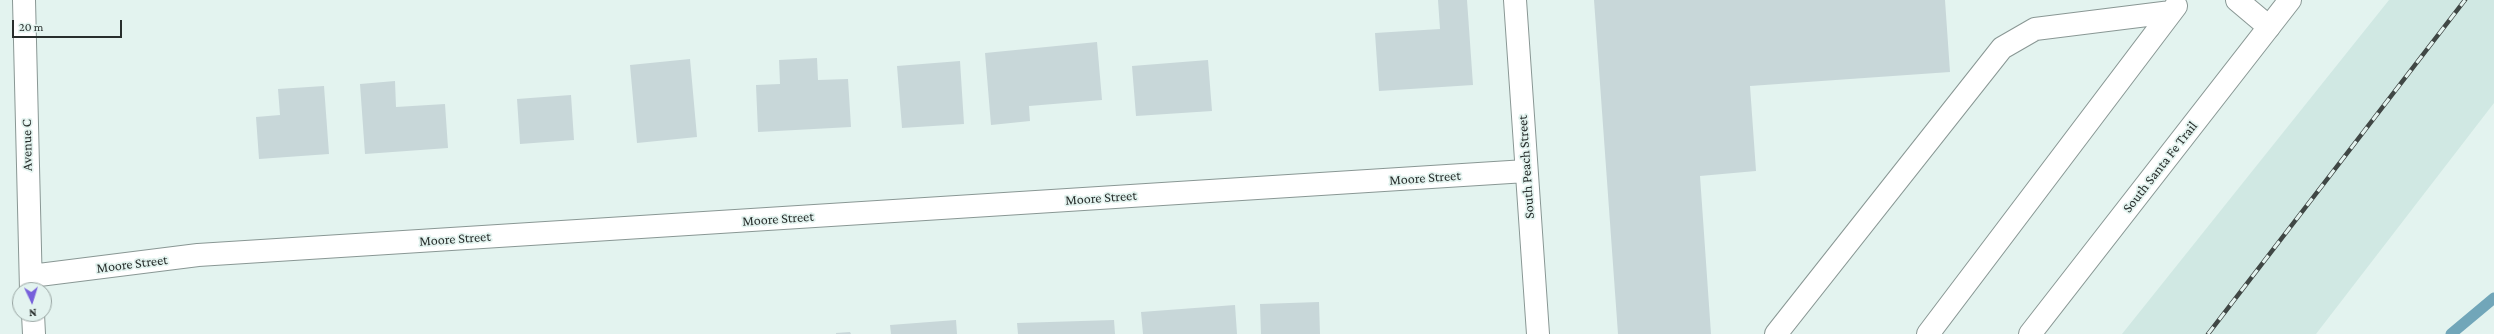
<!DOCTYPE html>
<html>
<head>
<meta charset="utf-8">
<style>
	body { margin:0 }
	#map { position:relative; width:2494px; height:334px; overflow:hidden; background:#e3f3ef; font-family:"Crimson Pro",serif }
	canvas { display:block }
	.north { position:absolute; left:12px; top:282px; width:40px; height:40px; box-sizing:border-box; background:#e3f3ef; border:1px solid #98a4a1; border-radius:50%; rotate:176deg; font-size:11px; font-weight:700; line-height:16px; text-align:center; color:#282e2c }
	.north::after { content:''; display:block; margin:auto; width:14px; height:18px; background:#7760db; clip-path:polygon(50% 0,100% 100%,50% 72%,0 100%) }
	.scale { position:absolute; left:12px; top:20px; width:110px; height:18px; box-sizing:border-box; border:2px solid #282e2c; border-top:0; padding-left:5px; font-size:12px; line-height:14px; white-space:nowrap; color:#282e2c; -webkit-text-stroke:3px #e3f3ef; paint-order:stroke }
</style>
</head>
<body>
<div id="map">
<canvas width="2494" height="334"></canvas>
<div class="north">N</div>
<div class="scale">20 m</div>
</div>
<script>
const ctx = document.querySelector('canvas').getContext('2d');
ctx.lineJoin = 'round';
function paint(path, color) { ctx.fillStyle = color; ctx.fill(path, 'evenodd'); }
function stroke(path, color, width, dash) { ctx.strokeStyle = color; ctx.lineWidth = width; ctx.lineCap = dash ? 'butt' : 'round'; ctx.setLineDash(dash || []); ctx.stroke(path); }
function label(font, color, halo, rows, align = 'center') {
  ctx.font = font + ' "Crimson Pro",serif'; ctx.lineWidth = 3.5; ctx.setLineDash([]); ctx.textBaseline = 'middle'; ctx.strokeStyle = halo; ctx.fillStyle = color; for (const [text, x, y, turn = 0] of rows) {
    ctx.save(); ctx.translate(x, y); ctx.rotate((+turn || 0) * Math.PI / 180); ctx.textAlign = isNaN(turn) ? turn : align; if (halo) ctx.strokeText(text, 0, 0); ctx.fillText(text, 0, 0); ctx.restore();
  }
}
paint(new Path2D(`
	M2389,0H2494V103L2316,334H2122Z`), '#d0e8e3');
stroke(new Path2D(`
	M2451,334L2494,298`), '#71a6b9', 11);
paint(new Path2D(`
	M1438,0H1467L1473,85L1379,91L1375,33L1440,29Z
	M1594,0H1945L1950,72L1750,86L1756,171L1700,176L1711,334H1618Z
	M1097,42L1102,100L1029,106L1030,121L991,125L985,53Z
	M817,58L818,80L848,79L851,127L758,132L756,85L780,84L779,60Z
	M690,59L697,137L637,143L630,65Z
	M1208,60L1212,111L1136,116L1132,66Z
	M960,61L964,124L902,128L897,66Z
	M395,81L396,107L445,104L448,148L365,154L360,84Z
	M324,86L329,154L259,159L256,117L280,115L278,89Z
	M571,95L574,140L520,144L517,99Z
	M1319,302L1320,334H1261L1260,304Z
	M1235,305L1237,334H1143L1141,312Z
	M956,320L957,334H891L890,325Z
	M1114,320L1115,334H1018L1017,323Z
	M850,332L851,334H836V333Z`), '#c8d7d9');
const service = new Path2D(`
	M2237,0L2269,27
	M1776,334L2002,48L2035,29L2171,12
	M1928,334L2176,6`);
const minor = new Path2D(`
	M24,0L31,290
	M1515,0L1538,334
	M31,276L198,255L1526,171
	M33,314L34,334`);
const tertiary = new Path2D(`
	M2030,334L2290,0`);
stroke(service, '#899794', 24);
stroke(minor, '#899794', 24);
stroke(tertiary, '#899794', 24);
stroke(service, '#fff', 22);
stroke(minor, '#fff', 22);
stroke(tertiary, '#fff', 22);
const rail = new Path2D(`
	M2208,334L2465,0`);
stroke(rail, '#404745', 4.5);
stroke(rail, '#e3f3ef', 3, [9]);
label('14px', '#282e2c', '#e3f3ef', [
	["Avenue C",27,145,-91],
	["South Peach Street",1526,167,-94],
	["South Santa Fe Trail",2160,167,-52],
	["Moore Street",1425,178,-4],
	["Moore Street",1101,198,-4],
	["Moore Street",778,219,-4],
	["Moore Street",455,239,-4],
	["Moore Street",132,264,-7]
]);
</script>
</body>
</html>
